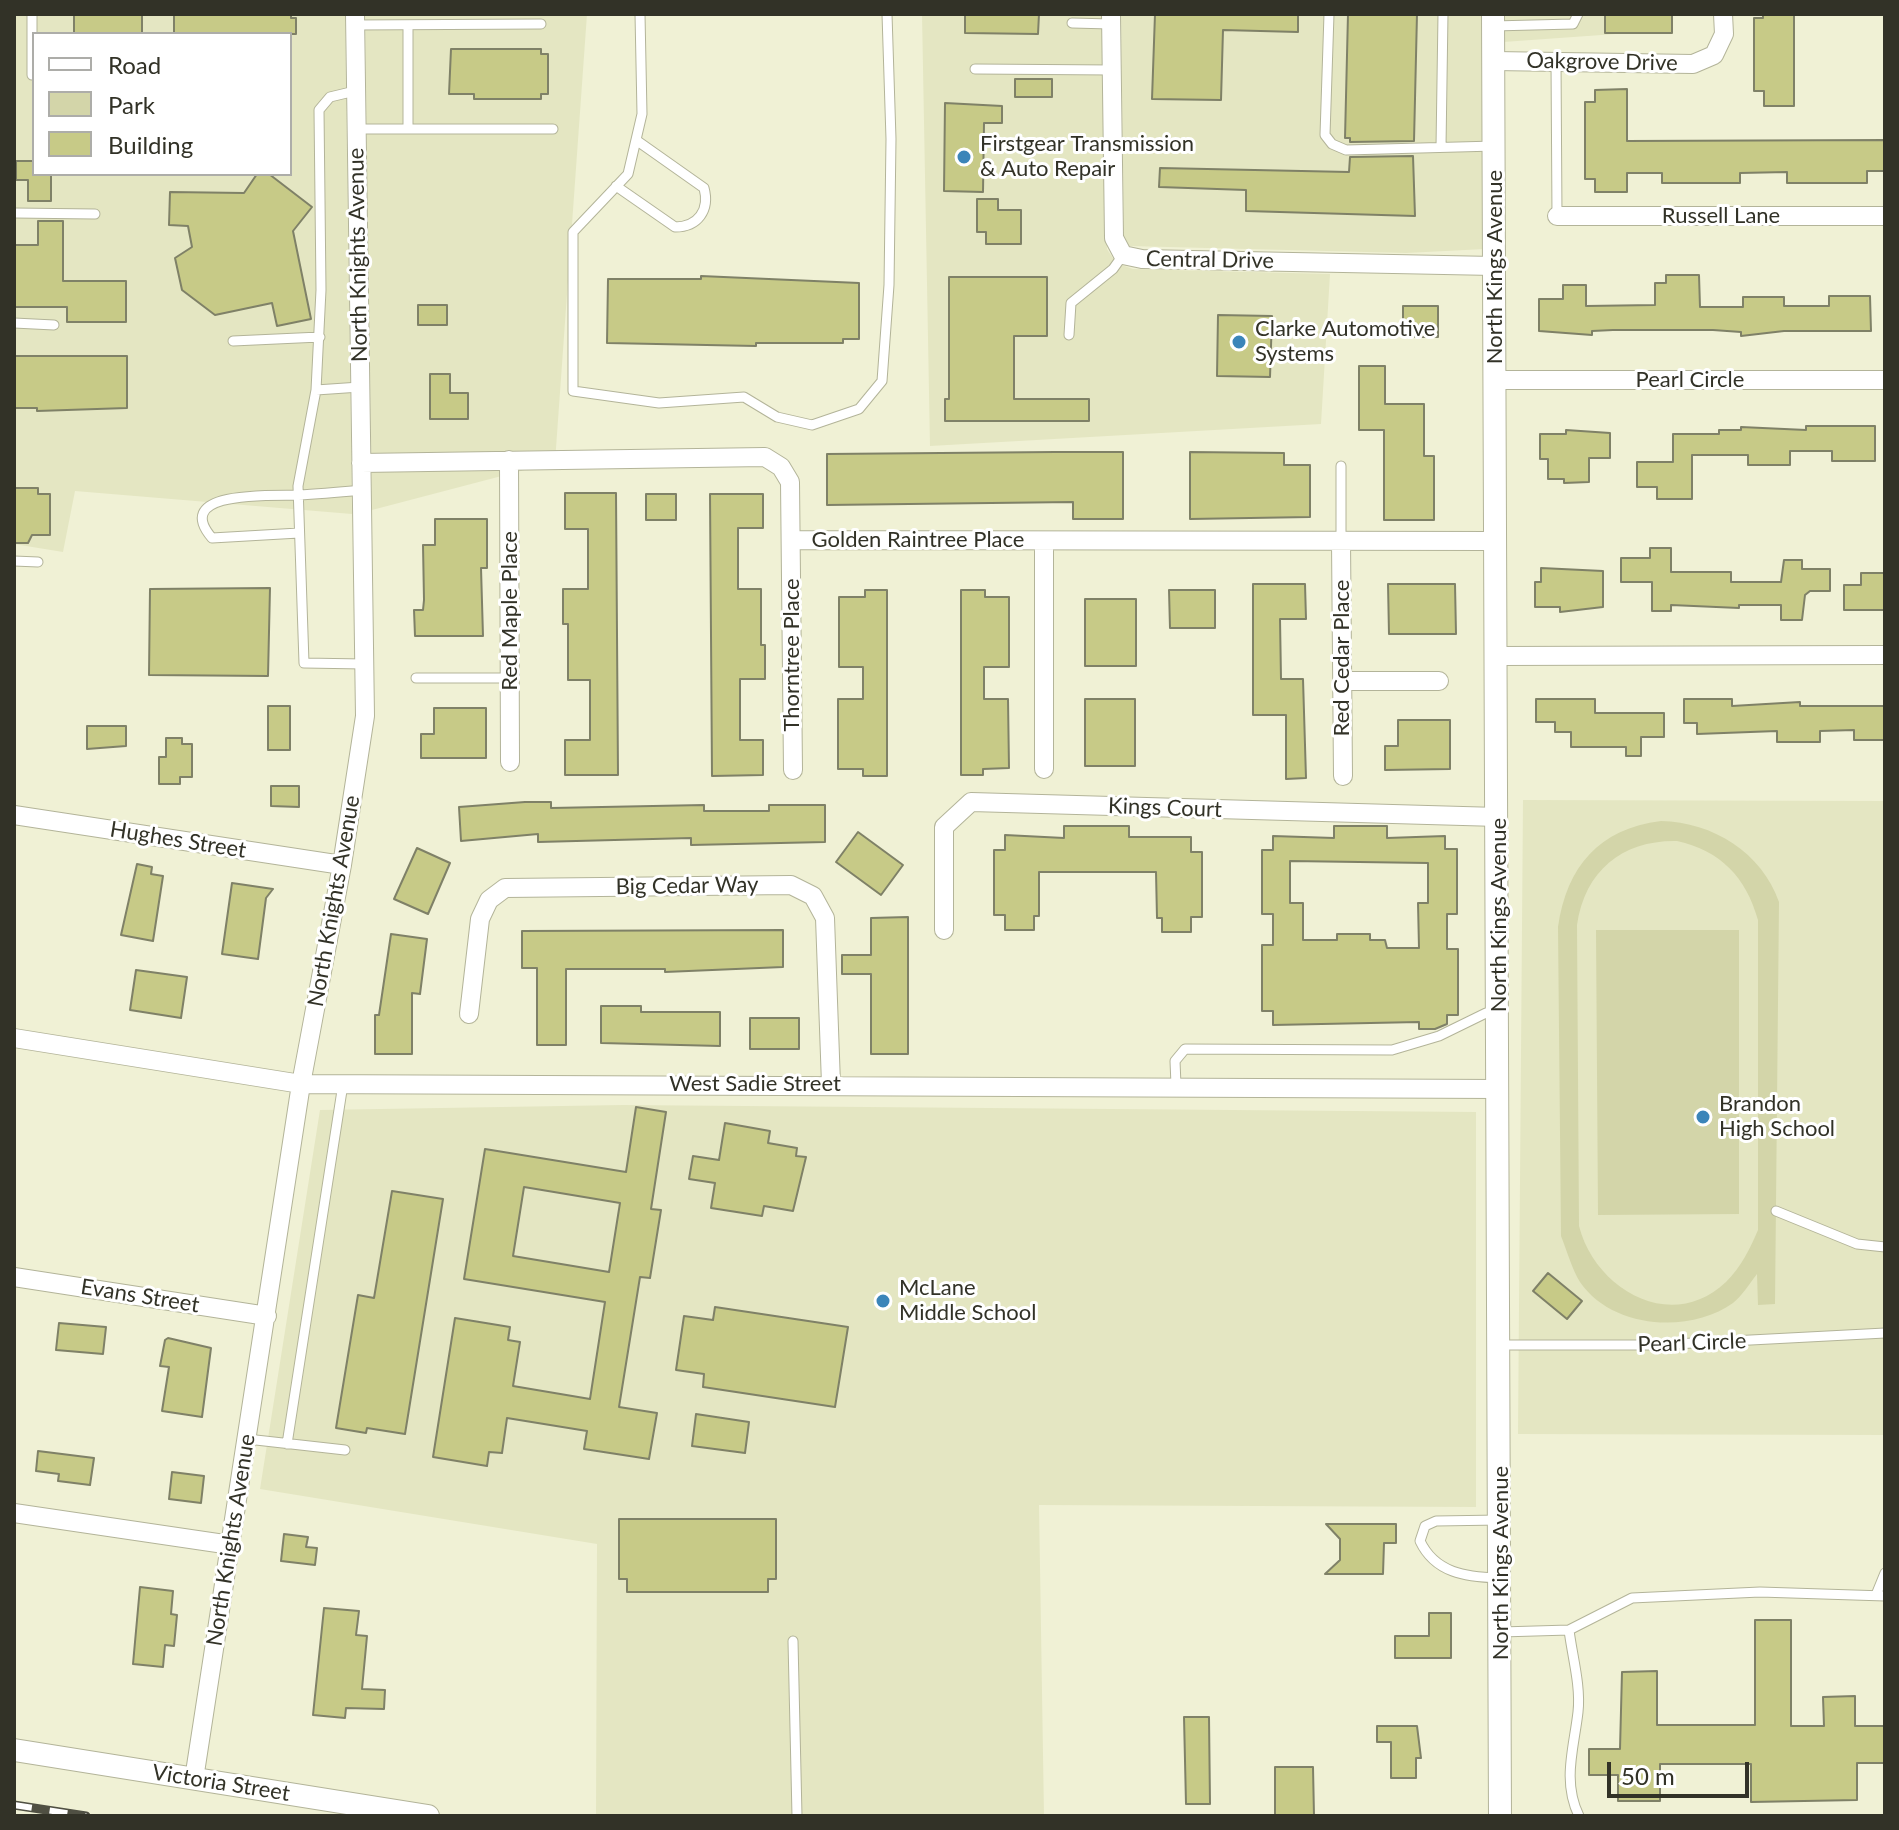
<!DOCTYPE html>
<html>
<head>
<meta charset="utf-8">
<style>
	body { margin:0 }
	#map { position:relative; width:1899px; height:1830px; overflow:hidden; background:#f0f1d5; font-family:Lato,sans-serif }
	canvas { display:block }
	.frame { position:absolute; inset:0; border:16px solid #323227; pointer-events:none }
	.legend { position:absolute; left:32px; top:32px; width:260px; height:144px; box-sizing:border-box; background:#fff; border:2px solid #adada9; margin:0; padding:10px 14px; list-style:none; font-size:24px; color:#323227 }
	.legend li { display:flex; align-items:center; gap:16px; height:40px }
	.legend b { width:40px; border:2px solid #adada9 }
	.scale { position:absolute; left:1607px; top:1762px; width:142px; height:36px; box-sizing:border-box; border:4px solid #323227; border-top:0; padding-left:10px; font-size:24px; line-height:28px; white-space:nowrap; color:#323227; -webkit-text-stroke:6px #fff; paint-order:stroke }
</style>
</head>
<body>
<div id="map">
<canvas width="1899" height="1830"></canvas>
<div class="frame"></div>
<ul class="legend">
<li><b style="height:10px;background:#fff"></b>Road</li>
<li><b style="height:22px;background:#d3d5a9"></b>Park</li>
<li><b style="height:22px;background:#c7ca87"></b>Building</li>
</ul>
<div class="scale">50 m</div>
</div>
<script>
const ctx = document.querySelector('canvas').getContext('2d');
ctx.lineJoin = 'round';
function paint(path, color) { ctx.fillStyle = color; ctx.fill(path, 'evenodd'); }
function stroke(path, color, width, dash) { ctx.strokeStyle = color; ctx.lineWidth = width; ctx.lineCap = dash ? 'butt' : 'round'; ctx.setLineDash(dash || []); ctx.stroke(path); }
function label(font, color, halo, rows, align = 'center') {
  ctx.font = font + ' Lato,sans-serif'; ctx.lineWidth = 6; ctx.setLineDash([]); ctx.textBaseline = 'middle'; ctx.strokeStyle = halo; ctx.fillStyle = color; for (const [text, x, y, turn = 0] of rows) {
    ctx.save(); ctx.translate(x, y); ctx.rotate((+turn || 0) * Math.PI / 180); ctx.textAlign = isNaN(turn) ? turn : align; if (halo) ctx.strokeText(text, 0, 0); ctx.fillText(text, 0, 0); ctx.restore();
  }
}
paint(new Path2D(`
	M14,14H345L352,514L75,491L63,552L14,544ZM34,34H290V174H34Z
	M365,14H587L555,462L372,510Z
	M922,14H1102L1107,249L1116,263L1133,269L1330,274L1321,424L930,446Z
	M1121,14H1483L1485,249L1406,253L1128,246L1124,240Z
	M1502,14H1673L1672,30L1503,42Z
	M1523,800L1885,801V1435L1518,1434Z
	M623,1105L1476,1112V1507L1039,1505L1044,1816H596L597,1544L260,1489L320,1110Z`), '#e4e6c2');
paint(new Path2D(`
	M1661,821C1713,822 1762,853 1779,902L1775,1304L1758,1305L1757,1274C1750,1283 1742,1296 1733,1303C1690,1334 1612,1329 1580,1282C1572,1269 1567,1251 1561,1236L1558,927C1567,866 1599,829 1661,821ZM1677,841C1721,851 1746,877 1758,920V1230C1750,1249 1741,1267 1726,1282C1671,1334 1595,1289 1579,1226L1577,925C1585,870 1623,840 1677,841Z
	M1596,930H1739V1214L1598,1215Z`), '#d3d5a9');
const building = new Path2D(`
	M74,14H142V34H74Z
	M174,14H291V18H296V34H174Z
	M965,14H1039L1038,34L965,33Z
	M1155,14H1298V32L1223,30L1221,100L1152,99Z
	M1348,14H1417L1414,141L1350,142V138H1345Z
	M1605,14H1672V33H1605Z
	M1763,14H1794V106H1764V91H1754V18H1763Z
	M451,49H541V54H548V94H541V99H474V94H449Z
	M1015,79H1052V97H1015Z
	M1627,89V141L1885,140V171H1867V183H1787V172L1740,173V183H1662V173H1627V192H1595V179H1585V102H1595V90Z
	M945,103L1002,106V123H984L983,192L944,191Z
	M1413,156L1415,216L1246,211V190L1159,187L1160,168L1349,172L1350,157Z
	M16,161H34V174H51V201H28V180H16Z
	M257,174H269L312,207L293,231L311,319L277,326L272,303L215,315L182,290L175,258L192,247L188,226L169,225L170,192L244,193Z
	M977,199H998V210H1021V244H986V232H977Z
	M38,221H63V281H126V322H67V307H14V245H38Z
	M1666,275H1699L1700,307H1743V297H1784V306H1829V296H1870L1871,331H1784L1741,336V332L1713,330H1613L1592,331V335L1539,331V299H1563V285H1586V306L1655,305V283H1666Z
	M701,276L859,283V339H843V343H756V346L607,343L608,279H701Z
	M949,277H1047V336H1014V399H1089V421H945V399H949Z
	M418,305H447V325H418Z
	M1403,306H1438V337H1415V327H1403Z
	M1218,315L1272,316L1270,377L1217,376Z
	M14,356H127V408L37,411V408H14Z
	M1359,366H1385V404H1424V456H1434V520H1384V430H1359Z
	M430,374H450V393H468V419H430Z
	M1806,426H1875V461H1832V451H1790V465H1748V455H1692V499H1657V487H1637V462H1673V434H1719V430H1741V427L1806,430Z
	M1566,430L1610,433V458H1589V482L1564,483V479H1548V459H1540V434H1566Z
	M1055,452H1123V519H1073V502L827,505V454Z
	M1190,452L1284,453V465H1310V517L1190,519Z
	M14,488H38V494H50V535H32L28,543H14Z
	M565,493H616L618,775H565V740H590V680H568V624H563V589H588V529H565Z
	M646,494H676V520H646Z
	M710,494H763V528H738V589H761V645H765V679H740V740H763V775L712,776Z
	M435,519H487V568H481L483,636H415L414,610H423L424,600L423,545H435Z
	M1650,548H1671V572H1731V582H1781L1784,560H1802V569H1830V591H1810L1805,595L1802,620H1781V605H1739V608L1671,605V611H1652V582H1621V558H1650Z
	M1541,568L1603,571V607L1560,612V607H1535V582H1541Z
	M1861,573H1885V610H1844V585H1861Z
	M1253,584H1305L1306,619H1280L1281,679H1303L1306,778L1286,779V715H1253Z
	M1388,584H1455L1456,634H1389Z
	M270,588L268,676L149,675L150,589Z
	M865,590H887V776H863V769H838V699H863V667H839V597H865Z
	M961,590H985V597H1009V667H984V699H1008L1009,768L983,769V775H961Z
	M1169,590H1215V628H1170Z
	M1085,599H1136V666H1085Z
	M1085,699H1135V766H1085Z
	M1536,699H1595V713H1664V737H1641V756H1626V747H1571V732H1555V722H1536Z
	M1684,699H1732V706L1800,702V706H1885V740H1854V730L1820,731V742H1777V731L1697,734V723H1684Z
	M268,706H290V750H268Z
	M434,708H486V758H421V734H434Z
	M1398,720H1450V769L1385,770V746H1398Z
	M87,726H126V746L87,749Z
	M166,738H182V744H192V777H180V784H159V757H166Z
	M271,786H299V807L271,806Z
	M525,802H551V808L704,805V811H769V805H825V842L691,845V838L538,842V834L461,841L459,807Z
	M1064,826H1129V837H1191V852H1202V917H1191V932H1162V918H1157L1156,872H1039V916H1034V930H1005V915H994V850H1005V835L1064,838Z
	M1334,826H1387V838L1445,836V849H1457V914H1447V949H1458V1015H1447V1024L1435,1029H1419V1022L1273,1025V1011H1262V945H1273V914H1262V850H1273V836L1334,838ZM1290,861L1428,863V903H1418L1419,948H1387L1385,940H1370V934H1337V940H1303V903H1290Z
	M858,832L903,865L881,895L836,862Z
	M417,848L450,863L428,914L394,899Z
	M137,864L152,867L151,874L163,876L153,941L121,935Z
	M232,883L273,889L266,898L258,959L222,954Z
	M908,917V1054H871V974H842V955H871V918Z
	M783,930V967L665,972V969H566V1045H537V968H522V931Z
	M391,934L427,939L420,994L412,993V1054H375V1015H379Z
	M136,970L187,977L181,1018L130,1010Z
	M601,1006H641V1012H720V1046L601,1043Z
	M750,1018H799V1049H750Z
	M636,1107L666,1112L651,1209L661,1210L650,1278L640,1277L619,1407L657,1413L649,1459L584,1449L587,1431L507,1418L502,1453L489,1452L487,1466L433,1457L455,1318L510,1327L508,1340L520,1342L513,1386L590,1399L605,1302L464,1279L485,1149L626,1172ZM524,1187L620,1203L609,1272L513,1256Z
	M725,1123L770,1131L768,1143L797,1148L796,1156L806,1157L793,1211L764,1206L762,1216L711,1208L715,1183L689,1179L693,1156L719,1160Z
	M392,1191L443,1199L405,1434L367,1428L366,1433L336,1428L358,1295L374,1298Z
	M1548,1273L1582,1301L1567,1319L1533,1291Z
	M715,1307L848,1327L835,1407L703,1387L704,1374L676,1370L684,1316L713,1320Z
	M59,1323L106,1327L103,1354L56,1350Z
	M168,1338L211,1348L202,1417L162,1411L169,1367L160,1366L165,1340Z
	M696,1414L749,1422L745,1453L692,1446Z
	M38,1451L94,1458L90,1485L58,1481L59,1474L36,1471Z
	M172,1472L204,1476L201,1503L169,1499Z
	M619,1519H776V1579H768V1592H627V1579H619Z
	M1326,1524H1396V1543H1384L1383,1574H1325L1340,1560V1539Z
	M284,1534L308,1537L306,1547L317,1548L315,1565L281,1561Z
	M140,1587L173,1591L171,1614L177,1615L174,1646L165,1645L163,1667L133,1664Z
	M324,1608L359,1611L356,1635L367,1636L362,1689L385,1690L384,1709L346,1708L345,1718L313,1715Z
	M1429,1613H1451V1658H1395V1636H1429Z
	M1755,1620H1791V1726H1824L1823,1697L1855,1696V1726H1885V1763H1857V1800L1751,1802V1764H1660V1801H1618V1775H1589V1749H1620L1622,1672L1657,1671V1725H1755Z
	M1184,1717H1209L1210,1804H1186Z
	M1377,1726H1417L1421,1758H1416V1778H1391V1742H1377Z
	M1275,1767H1313L1314,1816H1275Z`);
paint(building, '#c7ca87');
stroke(building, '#7f8167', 2);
const service = new Path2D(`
	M32,14V75
	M640,14L642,114L628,174L573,232V391L659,403L744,397L777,417L812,425L859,409L882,381L889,285L891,139L887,14
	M1329,14L1325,135L1332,144L1346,150L1495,146
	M1072,23L1111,24
	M355,25L541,24
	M408,25V129
	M1493,26L1573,24L1578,14
	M1556,62L1557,216
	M975,69L1112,70
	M356,129H553
	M1441,147L1443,14
	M616,186L675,227C698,227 710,210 704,188L636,140
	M14,213L95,214
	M14,323L54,325
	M1069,335L1071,303L1113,269L1123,255
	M233,341L320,337
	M360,387L316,390L298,486L304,663L364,664
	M316,390L321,290L319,110L330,97L355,91
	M1341,466V541
	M299,533L212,538C170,489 276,496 298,495C319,494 341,492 362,490
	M14,561L38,562
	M416,678H510
	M1176,1085L1175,1061L1185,1049L1392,1050L1439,1036L1486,1013L1496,1012
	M1776,1211L1857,1244L1885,1247
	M1500,1345H1655L1885,1333
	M247,1439L345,1450
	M287,1444L343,1084
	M1498,1578C1466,1577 1435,1573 1420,1541L1425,1526L1436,1521L1500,1520
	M1876,1595L1885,1573
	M1569,1630L1632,1598L1760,1592L1885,1596
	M1501,1632L1569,1630C1572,1655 1581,1686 1578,1712C1574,1748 1562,1781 1579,1816
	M793,1641L797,1816`);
const minor = new Path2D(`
	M1111,14L1114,238L1123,255L1142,259L1494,266
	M1494,61L1693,64L1714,55L1724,34L1723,14
	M1557,216H1885
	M1495,380H1885
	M509,460L510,762
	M361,463L765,457L781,467L790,482L793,770
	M792,540L1495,541
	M1044,541V769
	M1341,541L1343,776
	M1496,656L1885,655
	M1342,681H1439
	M14,815L342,865
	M944,930V827L971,802L1498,817
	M469,1014L480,919L489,900L505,888L791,885L813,896L825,918L831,1084
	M14,1038L301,1084L1499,1089
	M14,1277L267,1316
	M14,1513L231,1545
	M194,1779L301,1084L342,865L365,716L355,14`);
const tertiary = new Path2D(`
	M1493,14L1500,1816
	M14,1750L428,1816`);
stroke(service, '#b3b499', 11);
stroke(minor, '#b3b499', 20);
stroke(tertiary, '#b3b499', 24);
stroke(service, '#fff', 9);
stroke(minor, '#fff', 18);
stroke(tertiary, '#fff', 22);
const rail = new Path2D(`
	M14,1805L86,1816`);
stroke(rail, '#505043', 9);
stroke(rail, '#fff', 6, [18]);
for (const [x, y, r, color] of [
	[964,157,8,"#3b85b9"],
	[1239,342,8,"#3b85b9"],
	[1703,1117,8,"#3b85b9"],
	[883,1301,8,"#3b85b9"]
]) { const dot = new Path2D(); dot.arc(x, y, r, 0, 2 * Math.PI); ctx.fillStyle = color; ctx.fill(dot); stroke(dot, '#fff', 3); }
label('22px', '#323227', '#fff', [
	["Oakgrove Drive",1602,62,1],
	["Russell Lane",1721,216],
	["North Knights Avenue",358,255,-91],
	["Central Drive",1210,260,1],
	["North Kings Avenue",1495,267,-90],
	["Pearl Circle",1690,380],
	["Golden Raintree Place",918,540],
	["Red Maple Place",510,611,-90],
	["Thorntree Place",792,655,-90],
	["Red Cedar Place",1342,658,-90],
	["Kings Court",1165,808,2],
	["Hughes Street",178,840,9],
	["Big Cedar Way",687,886,-1],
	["North Knights Avenue",334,901,-80],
	["North Kings Avenue",1499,915,-90],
	["West Sadie Street",755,1084],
	["Evans Street",140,1296,9],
	["Pearl Circle",1692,1343,-2],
	["North Knights Avenue",231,1540,-81],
	["North Kings Avenue",1501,1563,-90],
	["Victoria Street",221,1783,9]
]);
label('22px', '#323227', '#fff', [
	["Firstgear Transmission",980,144],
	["& Auto Repair",980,169],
	["Clarke Automotive",1255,329],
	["Systems",1255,354],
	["Brandon",1719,1104],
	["High School",1719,1129],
	["McLane",899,1288],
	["Middle School",899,1313]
], 'left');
</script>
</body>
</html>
